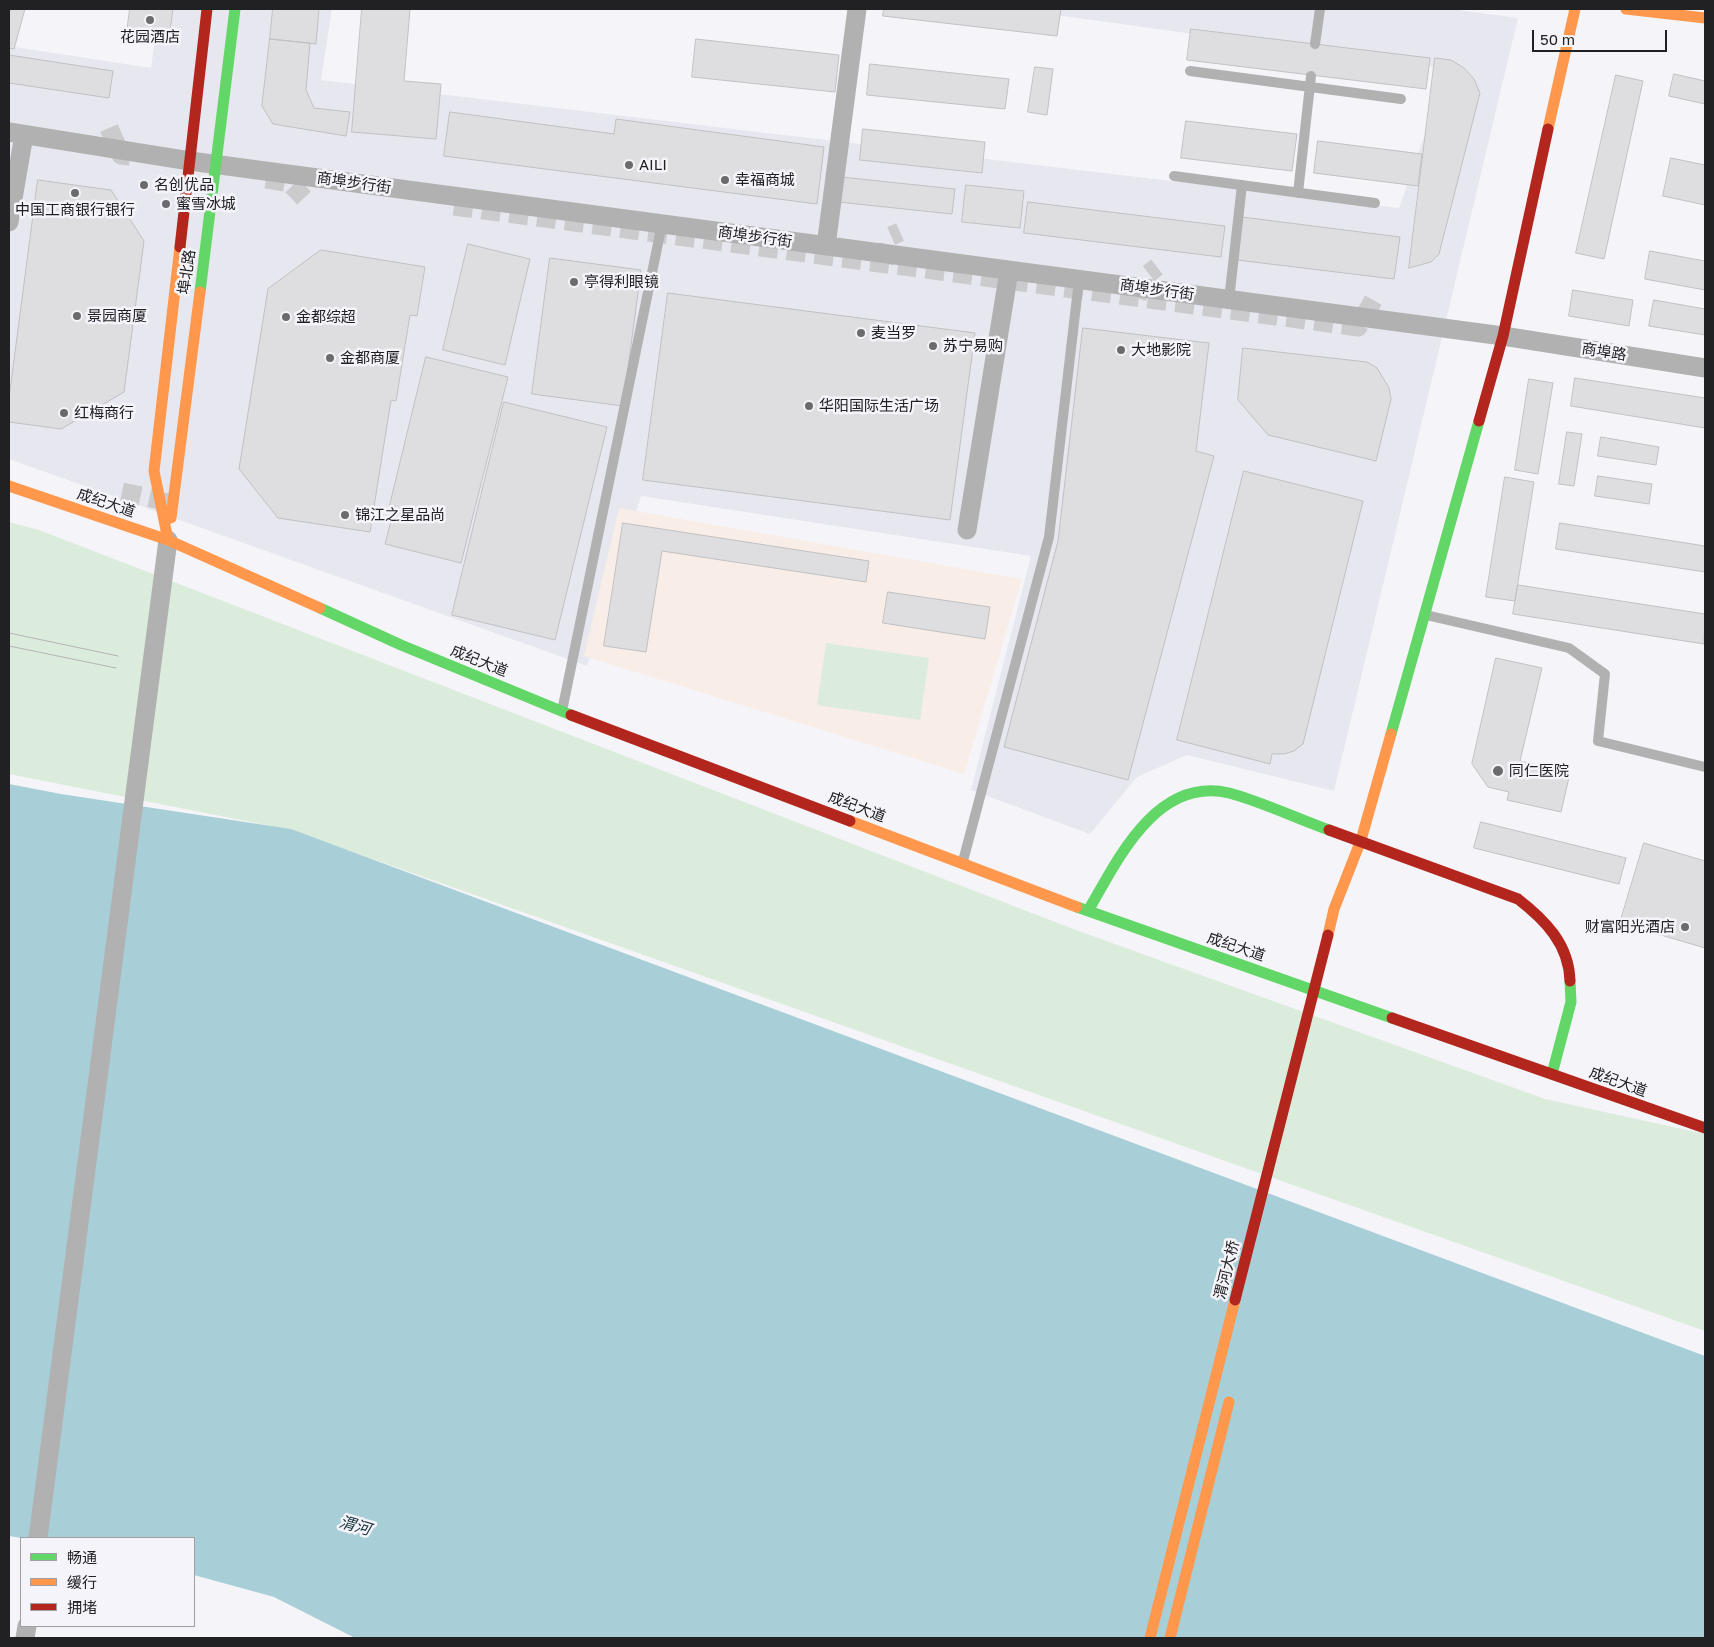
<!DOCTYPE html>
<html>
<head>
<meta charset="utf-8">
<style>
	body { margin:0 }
	#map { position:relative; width:1714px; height:1647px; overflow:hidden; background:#f5f5f9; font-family:"Golos Text","Noto Sans SC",sans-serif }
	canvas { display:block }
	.frame { position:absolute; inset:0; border:10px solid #212123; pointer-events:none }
	.legend { position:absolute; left:20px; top:1537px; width:175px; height:90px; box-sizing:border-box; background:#f4f4fa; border:1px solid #a0a0a4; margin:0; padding:6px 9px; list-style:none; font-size:15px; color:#212123 }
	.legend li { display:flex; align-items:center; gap:10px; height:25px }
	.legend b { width:25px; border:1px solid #a0a0a4 }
	.scale { position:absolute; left:1532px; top:30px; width:135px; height:22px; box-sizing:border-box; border:2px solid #212123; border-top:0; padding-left:6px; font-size:15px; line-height:18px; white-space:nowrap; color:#212123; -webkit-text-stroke:4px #f4f4fa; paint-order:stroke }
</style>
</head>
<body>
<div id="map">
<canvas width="1714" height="1647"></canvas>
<div class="frame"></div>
<ul class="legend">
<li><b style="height:6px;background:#63d668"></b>畅通</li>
<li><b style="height:6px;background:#ff974d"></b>缓行</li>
<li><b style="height:6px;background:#b3261e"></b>拥堵</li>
</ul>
<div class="scale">50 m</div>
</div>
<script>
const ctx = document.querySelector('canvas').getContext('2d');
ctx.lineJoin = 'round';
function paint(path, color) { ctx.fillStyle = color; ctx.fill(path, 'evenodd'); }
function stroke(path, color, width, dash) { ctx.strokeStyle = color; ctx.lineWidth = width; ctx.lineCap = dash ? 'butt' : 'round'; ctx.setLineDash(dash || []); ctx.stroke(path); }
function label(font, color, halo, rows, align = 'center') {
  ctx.font = font + ' "Golos Text","Noto Sans SC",sans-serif'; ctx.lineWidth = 5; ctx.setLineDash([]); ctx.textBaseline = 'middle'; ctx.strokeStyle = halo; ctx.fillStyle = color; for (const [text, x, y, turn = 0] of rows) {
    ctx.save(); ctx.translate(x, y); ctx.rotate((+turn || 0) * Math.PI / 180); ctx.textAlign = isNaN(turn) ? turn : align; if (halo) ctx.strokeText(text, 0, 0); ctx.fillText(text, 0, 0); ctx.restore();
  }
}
paint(new Path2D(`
	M159,9H332L321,80L1399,208L1448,69L1012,9H1451L1518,18L1334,791L1187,755L1137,777L1090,834L971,790L1031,556L641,496L587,666L9,459V46L151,68Z`), '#e7e7ef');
paint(new Path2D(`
	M619,508L1022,579L964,774L584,656Z`), '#f8ede7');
paint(new Path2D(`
	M9,522L39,530L1076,930L1545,1099L1705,1134V1331L291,830L9,774Z
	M826,643L929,658L920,720L817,705Z`), '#dbecdc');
paint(new Path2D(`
	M9,784L61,794L291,829L1705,1356V1638H355L274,1597L194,1575V1538H21L9,1536Z`), '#a8cfd7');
const building = new Path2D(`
	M9,9H25L14,49L9,48Z
	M130,9H173L169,37L127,32Z
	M273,9H319L316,44L270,39Z
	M362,9H410L404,81L441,84L436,139L352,132Z
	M884,9H1061L1057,36L883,16Z
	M1191,29L1430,58L1426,89L1187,60Z
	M270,39L310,43L306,90L314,108L350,112L346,136L273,124L262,106Z
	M696,39L839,55L835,92L692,77Z
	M9,55L113,71L109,98L9,83Z
	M1435,58L1451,60L1464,68L1474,79L1480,93L1439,254L1431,262L1409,268Z
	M870,64L1009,79L1005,109L867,95Z
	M1035,67L1053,69L1047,115L1028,112Z
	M1674,74L1705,81V104L1669,96Z
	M1616,75L1643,81L1604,259L1576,253Z
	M450,112L614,134L616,119L824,147L817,204L444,156Z
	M1186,121L1297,134L1292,171L1181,158Z
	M863,129L985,142L982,173L860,160Z
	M1318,141L1422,154L1418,186L1314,173Z
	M1671,158L1705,165V205L1663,196Z
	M841,177L955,189L952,214L838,202Z
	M38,180L111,190L144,241L124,392L61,429L9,422V398Z
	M966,185L1024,191L1020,228L962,222Z
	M1028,202L1225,226L1221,257L1024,233Z
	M1242,217L1400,237L1394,279L1237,260Z
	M468,244L530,259L505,365L443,350Z
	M321,250L425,267L417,316L410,315L396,401L391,400L370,532L278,518L239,469L268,289Z
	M1650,251L1705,261V290L1645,279Z
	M550,258L641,270L623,406L532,394Z
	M1573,290L1633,300L1629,326L1569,316Z
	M668,293L975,333L950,520L643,480Z
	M1654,300L1705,309V335L1649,326Z
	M1083,328L1209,343L1196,451L1214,456L1128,780L1004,747L1058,541Z
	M1243,348L1367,362L1377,368L1389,388L1391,399L1376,461L1268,435L1238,400Z
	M426,357L508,377L461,563L385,544L395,506L390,505Z
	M1575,378L1705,398V428L1571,406Z
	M1529,379L1553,383L1538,474L1515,470Z
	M504,402L607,427L555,640L452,615Z
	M1567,432L1582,434L1574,486L1559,484Z
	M1601,437L1659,447L1656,465L1598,456Z
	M1244,471L1363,501L1303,744L1294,751L1284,754H1272L1270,764L1177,740Z
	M1598,476L1652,484L1649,504L1595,496Z
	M1505,477L1534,482L1515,601L1486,597Z
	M623,523L869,561L866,582L662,551L646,652L604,646Z
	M1560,523L1705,546V572L1556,549Z
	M1518,585L1705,614L1704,644L1513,614Z
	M888,592L990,607L985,639L883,623Z
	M1496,658L1542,668L1520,761L1570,773L1561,812L1507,800L1509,792L1488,787L1472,764Z
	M1481,822L1626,858L1619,884L1474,848Z
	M1644,843L1705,861V948L1620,923Z`);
paint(building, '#dedee0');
stroke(building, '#c1c1c4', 1);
stroke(new Path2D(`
	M109,128L121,155L130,156
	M266,179L290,183L304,198
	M454,206L1358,327L1374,299
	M884,263L891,236L900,232
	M1137,298L1144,277L1157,267
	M122,492L160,500L162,490`), '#cbcbce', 19, [19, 9]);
stroke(new Path2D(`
	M1315,44L1320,9
	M1190,71L1401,99
	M1174,176L1375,203
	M1298,193L1311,76
	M1229,300L1242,185
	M1426,615L1569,648L1605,674L1598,741L1705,767
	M562,711L662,224
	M963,861L1049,537L1079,280`), '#b1b1b2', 10);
stroke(new Path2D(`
	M9,132L190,161L1503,336L1705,368
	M9,222L24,135
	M826,246L857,9
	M967,530L1009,271
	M38,1538L168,540
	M25,1638L27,1626`), '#b1b1b2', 19);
stroke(new Path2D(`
	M200,292L235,9
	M320,608L401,645L571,715
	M1391,734L1479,421
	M1077,907L1392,1018
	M1088,911C1117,861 1156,776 1229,793C1260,801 1298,819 1329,830
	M1552,1074L1571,1002L1570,981`), '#63d668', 11);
stroke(new Path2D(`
	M1626,9L1705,18
	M1548,129L1575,9
	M9,486L168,540L320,608
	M171,518L200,292
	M168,540L154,471L180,247
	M850,821L1077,907
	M1328,935L1334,909L1361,840L1391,734
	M1150,1638L1235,1300
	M1170,1638L1229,1402`), '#ff974d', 11);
stroke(new Path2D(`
	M180,247L207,9
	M1479,421L1503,336L1548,129
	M571,715L850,821
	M1329,830L1518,899C1545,920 1569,944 1570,981
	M1392,1018L1705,1128
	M1235,1300L1328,935`), '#b3261e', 11);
stroke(new Path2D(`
	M9,633L118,656
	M9,646L116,668`), '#b4b4b6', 1);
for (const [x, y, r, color] of [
	[150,20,5,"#6b6b6e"],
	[629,165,5,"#6b6b6e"],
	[725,180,5,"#6b6b6e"],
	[144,185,5,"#6b6b6e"],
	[75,193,5,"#6b6b6e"],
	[166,204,5,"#6b6b6e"],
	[574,282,5,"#6b6b6e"],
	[77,316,5,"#6b6b6e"],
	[286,317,5,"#6b6b6e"],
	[861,333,5,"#6b6b6e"],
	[933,346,5,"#6b6b6e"],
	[1121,350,5,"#6b6b6e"],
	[330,358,5,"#6b6b6e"],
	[809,406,5,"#6b6b6e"],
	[64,413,5,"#6b6b6e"],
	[345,515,5,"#6b6b6e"],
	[1498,771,6,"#6b6b6e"],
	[1685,927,5,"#6b6b6e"]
]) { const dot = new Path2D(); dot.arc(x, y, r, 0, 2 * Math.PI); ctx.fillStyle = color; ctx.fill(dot); stroke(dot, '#f4f4fa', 2); }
label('15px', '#212123', '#f4f4fa', [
	["花园酒店",150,37,"center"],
	["AILI",639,165],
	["幸福商城",735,180],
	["名创优品",154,185],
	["蜜雪冰城",176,204],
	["中国工商银行银行",75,210,"center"],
	["亭得利眼镜",584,282],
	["景园商厦",87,316],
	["金都综超",296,317],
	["麦当罗",871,333],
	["苏宁易购",943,346],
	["大地影院",1131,350],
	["金都商厦",340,358],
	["华阳国际生活广场",819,406],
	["红梅商行",74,413],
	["锦江之星品尚",355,515],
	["同仁医院",1509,771],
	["财富阳光酒店",1675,927,"right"]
], 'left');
label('15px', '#212123', '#f4f4fa', [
	["商埠步行街",354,183,8],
	["商埠步行街",755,237,8],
	["埠北路",187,272,-82],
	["商埠步行街",1157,290,8],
	["商埠路",1604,352,9],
	["成纪大道",106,503,19],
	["成纪大道",479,661,22],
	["成纪大道",857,807,21],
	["成纪大道",1236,947,19],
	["成纪大道",1618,1082,20],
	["渭河大桥",1227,1270,-76]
]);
label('italic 16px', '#153237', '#f4f4fa', [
	["渭河",355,1526,16]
]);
</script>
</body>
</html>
